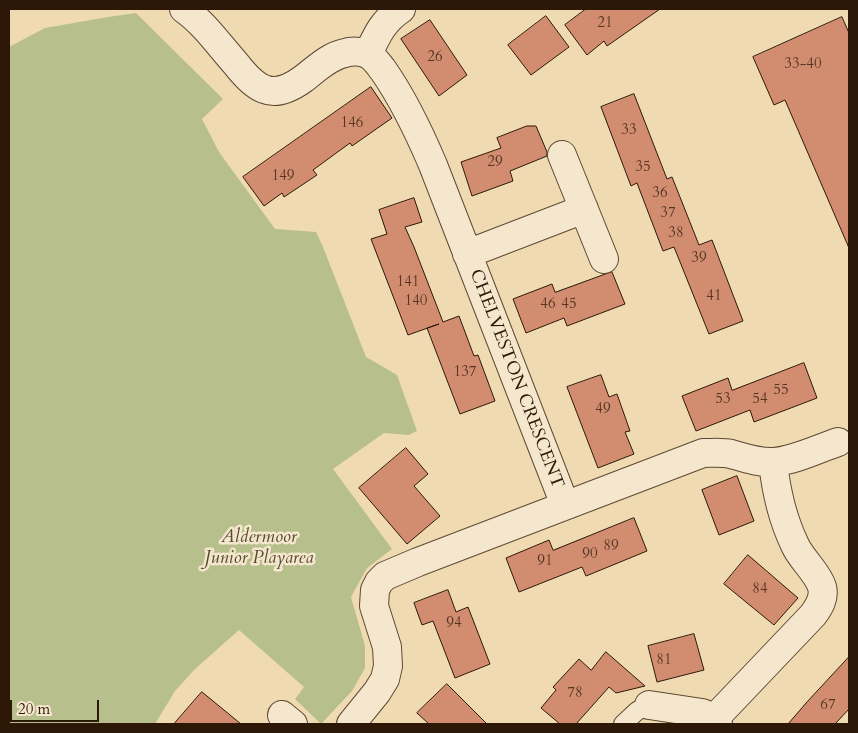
<!DOCTYPE html>
<html>
<head>
<meta charset="utf-8">
<style>
	body { margin:0 }
	#map { position:relative; width:858px; height:733px; overflow:hidden; background:#efdab2; font-family:Cardo,serif }
	canvas { display:block }
	.frame { position:absolute; inset:0; border:10px solid #2d1808; pointer-events:none }
	.scale { position:absolute; left:10px; top:700px; width:89px; height:22px; box-sizing:border-box; border:2px solid #2d1808; border-top:0; padding-left:6px; font-size:15px; line-height:18px; white-space:nowrap; color:#2d1808; -webkit-text-stroke:4px #f5e7cd; paint-order:stroke }
</style>
</head>
<body>
<div id="map">
<canvas width="858" height="733"></canvas>
<div class="frame"></div>
<div class="scale">20 m</div>
</div>
<script>
const ctx = document.querySelector('canvas').getContext('2d');
ctx.lineJoin = 'round';
function paint(path, color) { ctx.fillStyle = color; ctx.fill(path, 'evenodd'); }
function stroke(path, color, width, dash) { ctx.strokeStyle = color; ctx.lineWidth = width; ctx.lineCap = dash ? 'butt' : 'round'; ctx.setLineDash(dash || []); ctx.stroke(path); }
function label(font, color, halo, rows, align = 'center') {
  ctx.font = font + ' Cardo,serif'; ctx.lineWidth = 5; ctx.setLineDash([]); ctx.textBaseline = 'middle'; ctx.strokeStyle = halo; ctx.fillStyle = color; for (const [text, x, y, turn = 0] of rows) {
    ctx.save(); ctx.translate(x, y); ctx.rotate((+turn || 0) * Math.PI / 180); ctx.textAlign = isNaN(turn) ? turn : align; if (halo) ctx.strokeText(text, 0, 0); ctx.fillText(text, 0, 0); ctx.restore();
  }
}
paint(new Path2D(`
	M136,13L223,99L202,119L219,152L275,229L316,232L323,247L366,357L397,375L417,431L409,435L384,433L333,469L392,549L367,568L351,597L365,646V668L352,691L321,724L295,699L304,687L239,630L195,669L175,691L155,724H9V47L45,28L108,17Z`), '#b7c08d');
const building = new Path2D(`
	M586,9H660L607,46L604,41L587,55L565,25Z
	M546,16L569,47L531,75L508,45Z
	M842,17L849,33V248L785,100L774,105L753,57Z
	M430,20L467,75L439,96L401,39Z
	M371,87L392,118L352,146L350,143L313,170L317,175L284,197L282,193L264,206L243,177Z
	M634,94L667,179L672,177L699,245L712,240L743,321L709,334L674,247L663,251L637,183L631,186L601,107Z
	M527,126H536L547,152V156L510,171L513,181L472,196L461,162L501,148L497,138Z
	M414,198L422,222L405,227L414,247L443,322L459,316L474,356L478,355L495,401L460,414L427,328L439,324L408,335L371,239L387,234L379,210Z
	M612,272L625,304L567,326L564,318L526,333L513,299L552,284L555,292Z
	M804,363L817,398L754,422L750,410L696,431L682,396L728,378L732,390Z
	M601,375L609,397L617,394L630,431L625,432L634,454L598,468L567,387Z
	M406,448L428,474L414,486L440,516L407,544L359,488Z
	M737,476L754,521L719,535L702,490Z
	M634,518L647,551L586,576L582,567L519,592L506,558L549,540L553,550Z
	M748,555L798,598L774,625L724,584Z
	M448,590L456,612L468,607L490,664L455,678L433,621L422,625L414,603Z
	M694,634L704,670L657,682L648,646Z
	M606,652L645,686L616,693L609,687L576,724H560L541,708L556,690L553,687L579,659L591,670Z
	M849,657V709L835,724H788L807,702Z
	M447,684L487,724H429L417,713Z
	M202,692L241,724H174Z`);
paint(building, '#d28d71');
stroke(building, '#2d1808', 1);
const service = new Path2D(`
	M623,724L637,711L649,705`);
const minor = new Path2D(`
	M184,9C204,23 219,45 236,64C243,73 253,85 264,89C278,95 292,87 303,79C315,70 329,56 345,53C351,51 361,51 367,54C374,57 379,65 383,70C404,100 419,132 433,165L565,505
	M368,54C377,35 383,21 401,9
	M562,155L604,259
	M467,254L584,209
	M649,705L702,713L715,718L718,724
	M282,715L293,724
	M715,718L813,615C819,607 825,598 822,587C818,573 801,559 795,545C782,518 776,491 773,462
	M351,724L377,692L385,679L388,666L387,647L374,606L375,590L379,582L385,576L418,562L703,453C713,453 722,452 731,454C745,458 759,463 774,462C796,460 817,449 838,442`);
stroke(service, '#5e4832', 20);
stroke(minor, '#5e4832', 30);
stroke(service, '#f5e7cd', 18);
stroke(minor, '#f5e7cd', 28);
label('15px', '#563522', null, [
	["21",605,24],
	["26",435,58],
	["33-40",803,65],
	["146",352,124],
	["33",629,131],
	["29",495,163],
	["35",643,168],
	["149",283,177],
	["36",660,194],
	["37",668,214],
	["38",676,234],
	["39",699,259],
	["141",408,283],
	["41",714,297],
	["140",416,302],
	["46",548,305],
	["45",569,305],
	["137",465,373],
	["55",781,391],
	["53",723,400],
	["54",760,400],
	["49",603,410],
	["89",611,547],
	["90",590,555],
	["91",545,562],
	["84",760,590],
	["94",454,624],
	["81",664,661],
	["78",575,694],
	["67",828,706]
]);
label('18px', '#2d1808', '#f5e7cd', [
	["CHELVESTON CRESCENT",516,379,69]
]);
label('italic 18px', '#564a30', '#f5e7cd', [
	["Aldermoor",259,538],
	["Junior Playarea",259,559]
]);
</script>
</body>
</html>
